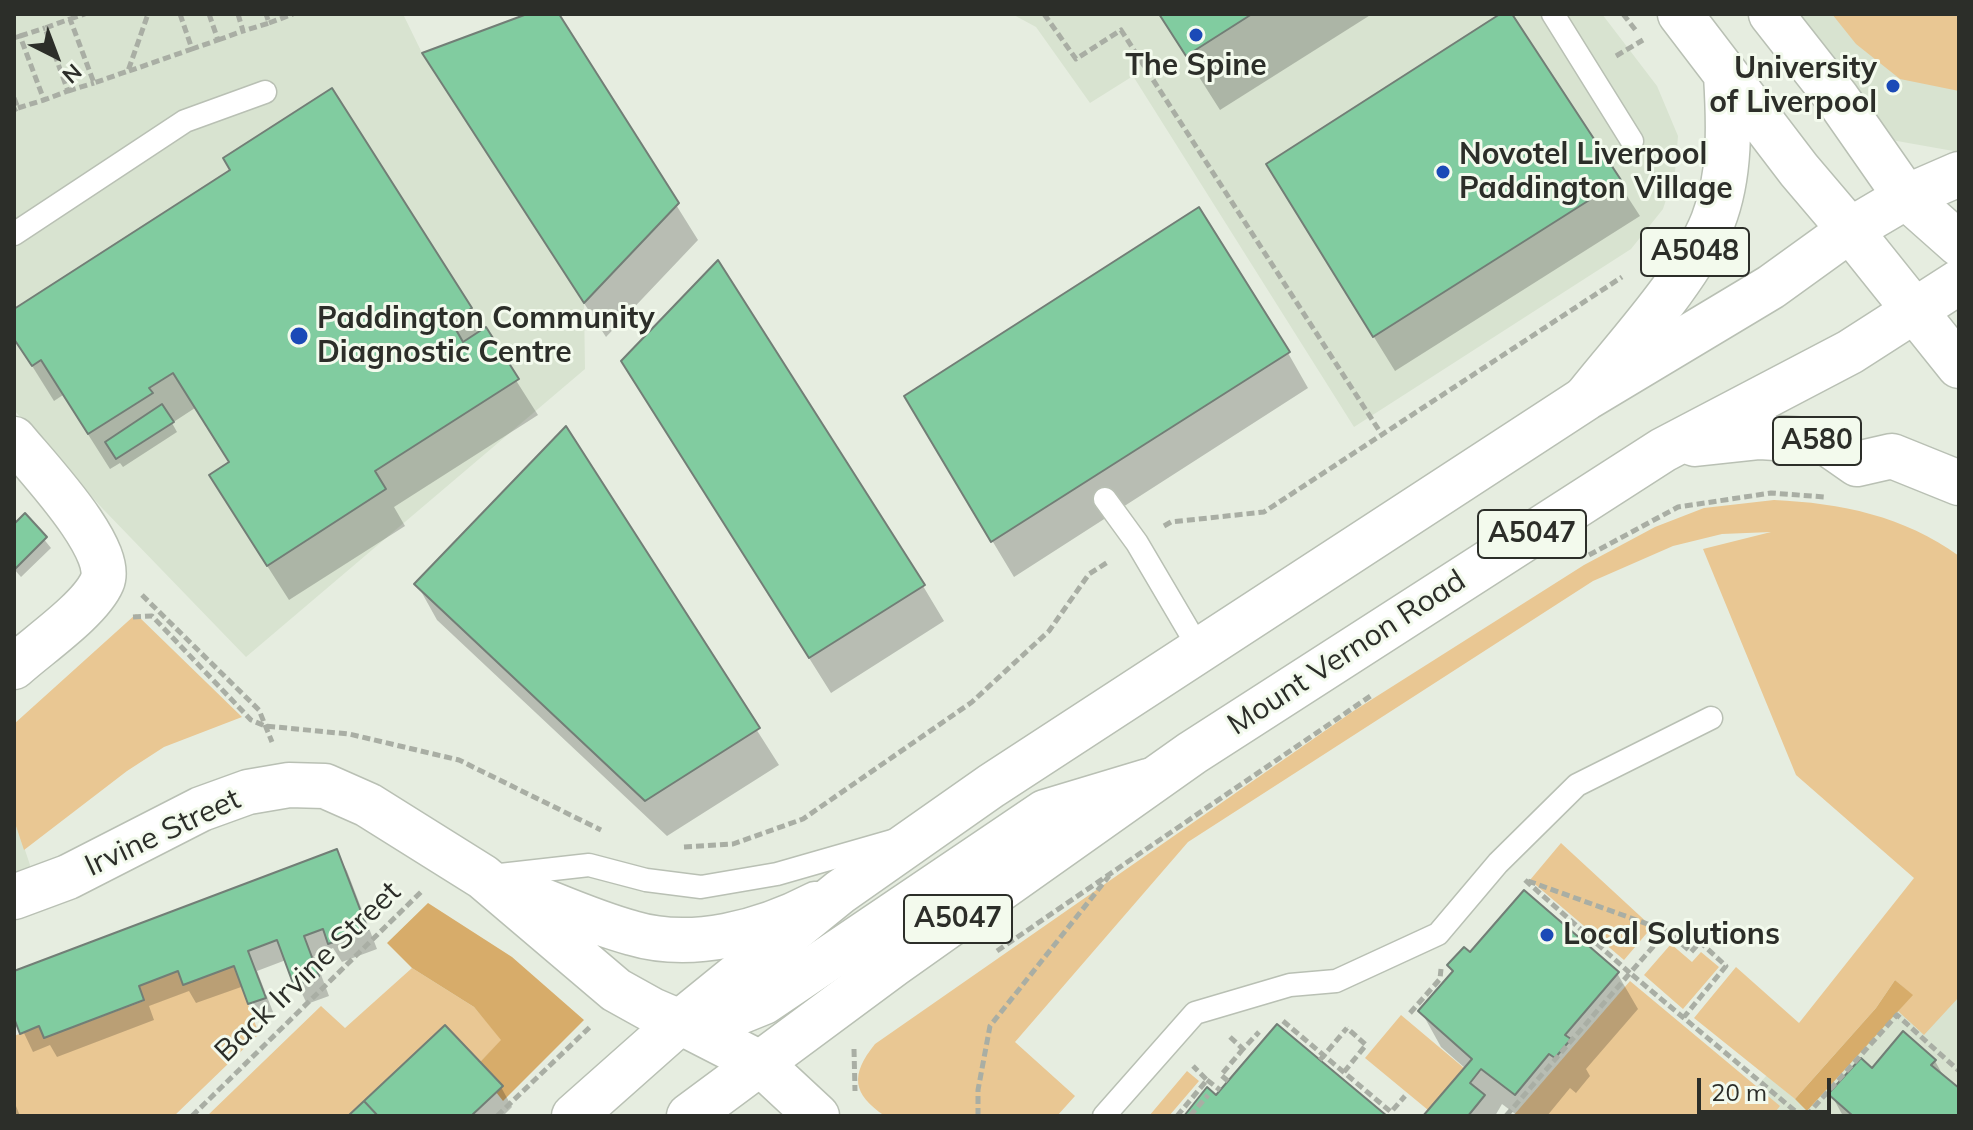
<!DOCTYPE html>
<html>
<head>
<meta charset="utf-8">
<style>
	body { margin:0 }
	#map { position:relative; width:1973px; height:1130px; overflow:hidden; background:#e6ede0; font-family:Mulish,sans-serif }
	canvas { display:block }
	.frame { position:absolute; inset:0; border:16px solid #2c2e29; pointer-events:none }
	.north { position:absolute; left:16px; top:16px; width:80px; height:80px; -webkit-text-stroke:6px #f3faed; paint-order:stroke; rotate:138deg; font-size:22px; font-weight:700; line-height:32px; text-align:center; color:#2c2e29 }
	.north::after { content:''; display:block; margin:auto; width:28px; height:36px; background:#2c2e29; clip-path:polygon(50% 0,100% 100%,50% 72%,0 100%) }
	.scale { position:absolute; left:1697px; top:1078px; width:134px; height:36px; box-sizing:border-box; border:4px solid #2c2e29; border-top:0; padding-left:10px; font-size:24px; line-height:28px; white-space:nowrap; color:#2c2e29; -webkit-text-stroke:6px #f3faed; paint-order:stroke }
</style>
</head>
<body>
<div id="map">
<canvas width="1973" height="1130"></canvas>
<div class="frame"></div>
<div class="north">N</div>
<div class="scale">20 m</div>
</div>
<script>
const ctx = document.querySelector('canvas').getContext('2d');
ctx.lineJoin = 'round';
function paint(path, color) { ctx.fillStyle = color; ctx.fill(path, 'evenodd'); }
function stroke(path, color, width, dash) { ctx.strokeStyle = color; ctx.lineWidth = width; ctx.lineCap = dash ? 'butt' : 'round'; ctx.setLineDash(dash || []); ctx.stroke(path); }
function label(font, color, halo, rows, align = 'center') {
  ctx.font = font + ' Mulish,sans-serif'; ctx.lineWidth = 6; ctx.setLineDash([]); ctx.textBaseline = 'middle'; ctx.strokeStyle = halo; ctx.fillStyle = color; for (const [text, x, y, turn = 0] of rows) {
    ctx.save(); ctx.translate(x, y); ctx.rotate((+turn || 0) * Math.PI / 180); ctx.textAlign = isNaN(turn) ? turn : align; if (halo) ctx.strokeText(text, 0, 0); ctx.fillText(text, 0, 0); ctx.restore();
  }
}
paint(new Path2D(`
	M14,14H403L422,53L584,303L585,369L246,657L102,508L14,410Z
	M1012,14H1602L1657,86L1678,136L1675,172L1663,209L1631,249L1354,427L1133,76L1090,103L1036,27Z
	M1771,14H1959V152L1880,138Z
	M14,817L33,874L14,881Z
	M1959,943V1116H1731L1767,1075L1808,1110Z`), '#d8e3d0');
paint(new Path2D(`
	M1832,14H1959V91L1900,79L1856,44Z
	M1774,500C1841,503 1904,516 1959,556V997L1924,1035L1898,1011L1912,995L1895,980L1876,1008L1795,1099L1694,1018L1736,967L1799,1023L1914,878L1796,775L1703,549L1771,532L1722,534L1673,546L1593,581L1188,842L1015,1042L1075,1096L1057,1116H885C852,1094 850,1075 875,1044L1352,712L1584,565L1655,527L1704,508Z
	M136,614L242,717L164,747L127,771L24,850L14,820V724Z
	M1561,843L1652,927L1624,960L1530,880Z
	M1671,944L1692,962L1701,952L1719,967L1683,1009L1644,975Z
	M234,966L259,1034L174,1116H14V1036L39,1026L44,1038L144,1001L139,986L178,971L183,985Z
	M412,968L474,1007L502,1040L480,1062L445,1025L348,1116H207L321,1006L345,1028Z
	M1630,981L1780,1106L1772,1116H1513Z
	M1401,1015L1464,1068L1428,1110L1365,1058Z
	M1187,1071L1199,1081L1169,1116H1149Z`), '#e9c793');
paint(new Path2D(`
	M428,903L512,957L584,1020L503,1101L496,1092L502,1086L480,1062L501,1040L474,1007L412,968L387,943Z
	M1895,980L1913,995L1807,1111L1795,1099L1876,1008Z`), '#d7ac6a');
paint(new Path2D(`
	M533,14H557L698,240L606,337L445,89Z
	M1159,14H1372L1220,110Z
	M1504,14H1509L1640,216L1395,371L1289,200Z
	M332,91L538,415L394,507L405,526L289,600L232,511L230,464L195,408L172,423L177,432L123,467L120,463L110,469L63,395L54,401L14,337V311L233,171Z
	M1288,353L1308,388L1014,577L927,432Z
	M645,397L923,586L944,621L831,693Z
	M565,429L779,765L667,836L437,620L417,584Z
	M25,516L51,548L21,577L14,569V526Z
	M336,851L347,871L377,949L342,962L333,948L314,956L329,996L307,1004L286,960L257,971L275,1017L261,1023L244,986L196,1003L189,991L149,1006L154,1020L57,1057L50,1045L33,1052L14,1012V974Z
	M1470,955L1617,973L1638,1009L1586,1069L1590,1076L1576,1093L1570,1088L1547,1116H1518L1502,1104L1495,1116H1425L1466,1069L1441,1047L1421,1011L1454,973L1450,966Z
	M1935,1061L1945,1079L1959,1091V1116H1843L1831,1094L1872,1071Z
	M501,1087L512,1107L503,1116H351Z
	M14,1101L20,1116H14Z`), '#0003');
const building = new Path2D(`
	M527,14H559L679,203L584,303L422,53Z
	M1159,14H1252L1186,56Z
	M1500,14H1512L1621,180L1373,337L1266,164Z
	M332,88L472,308L451,321L463,342L486,327L519,379L375,471L386,489L267,566L209,475L229,462L173,373L149,388L153,393L88,434L41,360L32,366L14,339V309L230,170L223,158Z
	M1199,207L1290,352L991,542L904,396Z
	M718,260L925,585L809,658L621,361Z
	M162,404L174,422L116,459L105,442Z
	M566,426L760,728L645,801L414,584Z
	M25,513L47,537L15,569L14,524Z
	M337,849L368,930L328,944L323,929L304,936L319,976L294,986L277,940L248,951L266,998L248,1004L234,966L183,985L178,971L139,986L144,1000L44,1038L39,1026L20,1034L14,1018V971Z
	M1524,890L1619,972L1565,1035L1571,1039L1555,1058L1549,1054L1515,1095L1481,1069L1470,1083L1485,1095L1468,1116H1423L1472,1059L1418,1011L1453,971L1447,965L1464,947L1470,952Z
	M1277,1024L1320,1060L1387,1116H1184L1207,1087L1216,1095Z
	M445,1025L503,1086L471,1116H378L364,1101Z
	M1903,1031L1936,1060L1931,1065L1959,1088V1116H1853L1828,1094L1861,1058L1872,1068Z
	M364,1101L378,1116H348Z`);
paint(building, '#81cca0');
stroke(building, '#727e76', 2);
const service = new Path2D(`
	M1553,14L1632,141
	M14,234L185,121L265,92
	M1105,499L1137,543L1200,650
	M500,875L589,865L646,880L701,887L777,874L892,841
	M1104,1116L1195,1013L1290,985L1336,981L1438,934L1498,863L1577,785L1711,718`);
const minor = new Path2D(`
	M14,439C35,465 116,549 102,582C90,610 37,646 14,667
	M680,1022L760,1063L817,1116`);
const secondary = new Path2D(`
	M511,888C551,903 591,922 632,933C692,951 762,932 816,904
	M14,897L68,877L201,809L248,792L289,785L325,786L368,805L483,877L616,990L652,1010L680,1022L727,1017L764,1002L1045,812L1148,781`);
const primary = new Path2D(`
	M1680,14L1799,170L1850,230
	M1771,14L1837,98L1906,197L1959,174
	M1587,396C1625,348 1691,277 1713,221C1731,175 1729,123 1726,75`);
const trunk = new Path2D(`
	M1850,230L1959,366
	M1695,444L1760,437L1824,441L1857,464L1892,456L1959,483
	M574,1116L680,1022L840,892L991,786L1586,398L1771,287L1850,230L1906,197L1959,244
	M689,1116L894,964L1192,753L1663,450L1850,352L1959,282`);
stroke(service, '#b9c0b4', 25);
stroke(minor, '#b9c0b4', 47);
stroke(secondary, '#b9c0b4', 47);
stroke(primary, '#b9c0b4', 47);
stroke(trunk, '#b9c0b4', 47);
stroke(new Path2D(`
	M180,14L192,49L218,40L209,14
	M238,14L243,31L269,23L266,14
	M1044,14L1076,59L1121,30L1382,435
	M1623,14L1637,32
	M70,19L85,14
	M269,23L293,14
	M20,36L45,28
	M14,38L20,36L44,100L68,91L45,28L70,19L94,83L128,71L148,14
	M218,40L243,31
	M1616,56L1643,40
	M129,71L192,49
	M68,91L94,83
	M14,98L18,108L14,110
	M18,108L44,100
	M1164,526L1171,522L1264,512L1622,277
	M1589,555L1678,507L1771,493L1825,497
	M142,595L259,710L272,742
	M133,617L152,616L251,720L265,726L349,734L459,760L601,830
	M684,847L733,844L803,819L972,702L1049,631L1089,574L1108,562
	M1525,880L1630,973L1667,931
	M1528,881L1667,931L1691,952L1700,942L1726,966L1684,1017
	M997,951L1372,695
	M1410,1013L1440,979L1441,969
	M1283,1021L1391,1112L1405,1096
	M1230,1037L1243,1049L1259,1032
	M854,1049L855,1091
	M1344,1072L1366,1045L1347,1028
	M1207,1080L1220,1090
	M1228,1081L1221,1075L1243,1049
	M192,1116L422,891
	M497,1116L591,1026
	M978,1116V1090L990,1026L1109,876
	M1177,1116L1207,1080L1193,1066
	M1190,1116L1208,1095
	M1506,1116L1630,973L1801,1116
	M1806,1116L1897,1015L1959,1071`), '#a9aea4', 5, [8, 4]);
stroke(service, '#fff', 22);
stroke(minor, '#fff', 44);
stroke(secondary, '#fff', 44);
stroke(primary, '#fff', 44);
stroke(trunk, '#fff', 44);
stroke(new Path2D(`
	M1320,1060L1347,1028`), '#a9aea4', 5, [8, 4]);
for (const [x, y, r, color] of [
	[1196,35,8,"#1b4ab7"],
	[1893,86,8,"#1b4ab7"],
	[1443,172,8,"#1b4ab7"],
	[299,336,10,"#1b4ab7"],
	[1547,935,8,"#1b4ab7"]
]) { const dot = new Path2D(); dot.arc(x, y, r, 0, 2 * Math.PI); ctx.fillStyle = color; ctx.fill(dot); stroke(dot, '#f3faed', 3); }
for (const [x, y, w] of [
	[1695,252,108],
	[1817,441,88],
	[1532,534,108],
	[958,919,108]
]) { const box = new Path2D(); box.roundRect(x - w / 2, y - 24, w, 48, 6); ctx.fillStyle = '#f3faed'; ctx.fill(box); stroke(box, '#2c2e29', 2); }
label('bold 28px', '#2c2e29', null, [
	["A5048",1695,252],
	["A580",1817,441],
	["A5047",1532,534],
	["A5047",958,919]
]);
label('bold 30px', '#2c2e29', '#f3faed', [
	["The Spine",1196,66,"center"],
	["University",1877,69,"right"],
	["of Liverpool",1877,103,"right"],
	["Novotel Liverpool",1459,155],
	["Paddington Village",1459,189],
	["Paddington Community",317,319],
	["Diagnostic Centre",317,353],
	["Local Solutions",1563,935]
], 'left');
label('30px', '#2c2e29', '#f3faed', [
	["Mount Vernon Road",1347,653,-33],
	["Irvine Street",163,833,-25],
	["Back Irvine Street",308,972,-44]
]);
</script>
</body>
</html>
